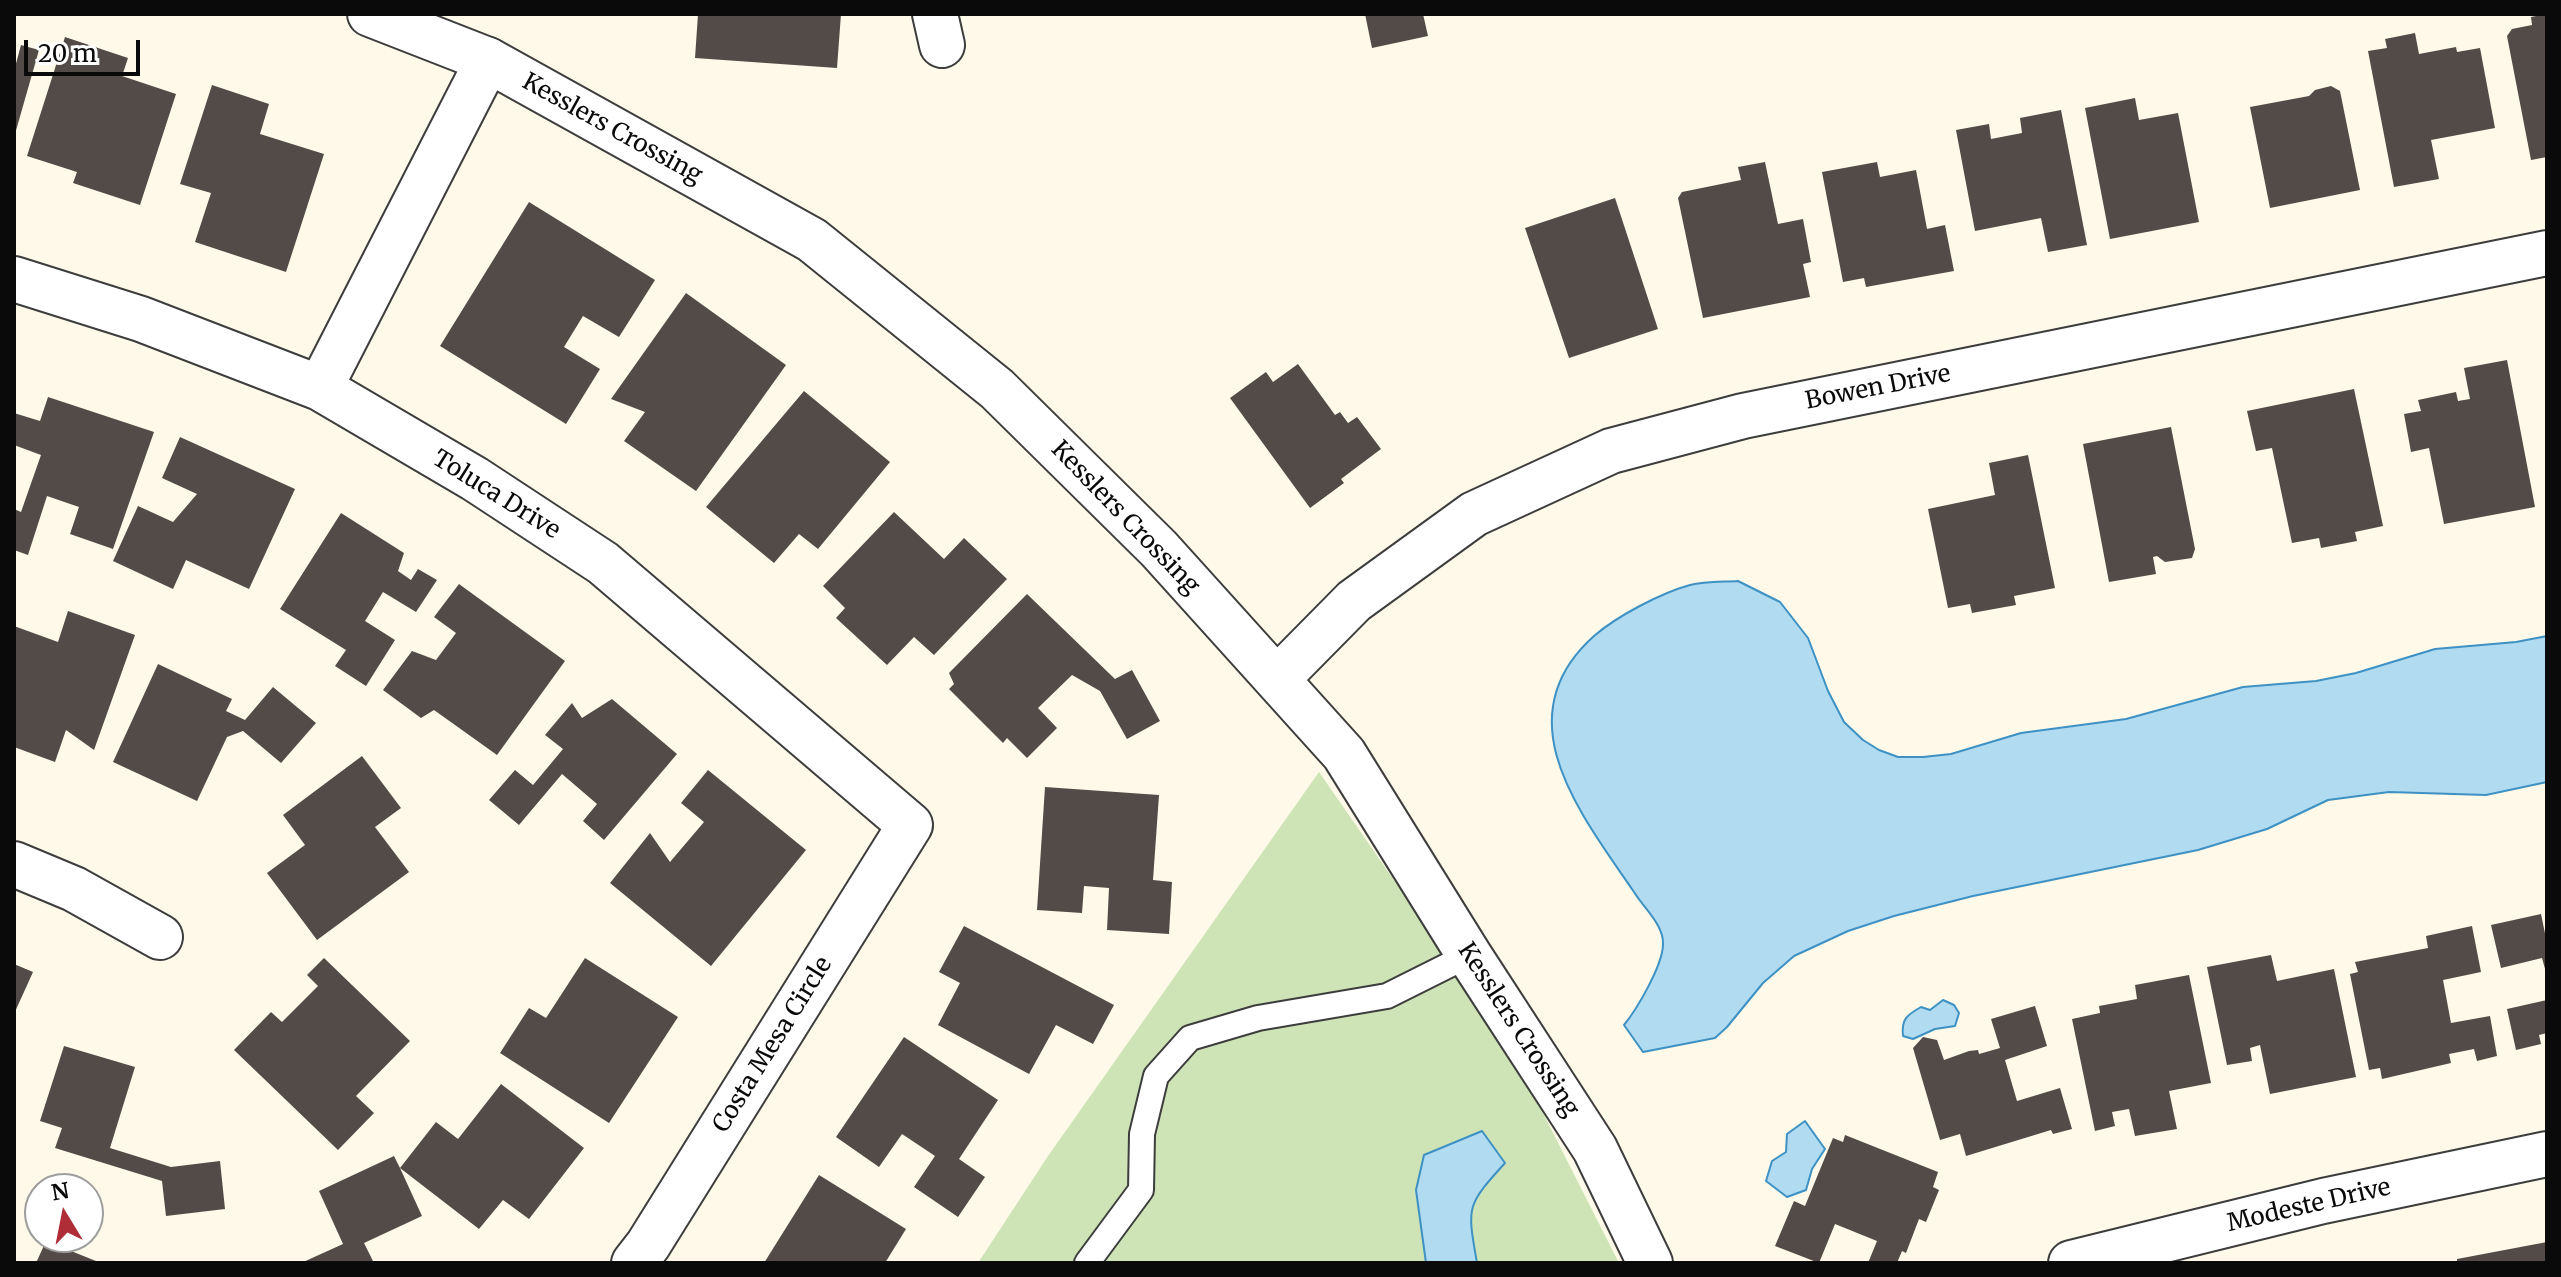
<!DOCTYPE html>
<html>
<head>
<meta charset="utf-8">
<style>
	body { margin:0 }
	#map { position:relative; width:2561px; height:1277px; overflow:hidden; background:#fef9e9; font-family:Merriweather,serif }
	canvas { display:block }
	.frame { position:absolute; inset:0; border:16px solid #0a0a0a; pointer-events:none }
	.north { position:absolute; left:24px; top:1173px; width:80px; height:80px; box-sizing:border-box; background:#fff; border:2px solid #9d9d9d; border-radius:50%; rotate:350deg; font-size:22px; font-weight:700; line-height:32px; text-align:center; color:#0a0a0a }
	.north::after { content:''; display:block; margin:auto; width:28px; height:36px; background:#af2d37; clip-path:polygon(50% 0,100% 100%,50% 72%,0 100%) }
	.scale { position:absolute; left:24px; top:40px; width:116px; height:36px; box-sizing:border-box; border:4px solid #0a0a0a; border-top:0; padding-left:10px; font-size:24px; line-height:28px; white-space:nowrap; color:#0a0a0a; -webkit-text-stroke:6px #fff; paint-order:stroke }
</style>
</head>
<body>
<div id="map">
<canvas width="2561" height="1277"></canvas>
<div class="frame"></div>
<div class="north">N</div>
<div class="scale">20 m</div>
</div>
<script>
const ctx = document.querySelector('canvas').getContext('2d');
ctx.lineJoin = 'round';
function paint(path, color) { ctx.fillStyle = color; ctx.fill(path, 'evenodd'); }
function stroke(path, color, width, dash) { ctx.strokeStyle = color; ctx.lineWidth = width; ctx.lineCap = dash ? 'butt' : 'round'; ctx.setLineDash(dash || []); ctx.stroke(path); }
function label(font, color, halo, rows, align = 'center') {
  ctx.font = font + ' Merriweather,serif'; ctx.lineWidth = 8; ctx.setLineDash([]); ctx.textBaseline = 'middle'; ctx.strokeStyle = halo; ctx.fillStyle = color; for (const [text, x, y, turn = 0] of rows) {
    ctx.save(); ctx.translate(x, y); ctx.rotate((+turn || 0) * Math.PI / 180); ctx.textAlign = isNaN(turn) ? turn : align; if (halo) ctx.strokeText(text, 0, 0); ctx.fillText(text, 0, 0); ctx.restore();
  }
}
paint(new Path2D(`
	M1319,772L1509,1046L1619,1263H978L1048,1156Z`), '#cfe4b6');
const water = new Path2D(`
	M1738,581L1780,602L1808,638L1828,691L1844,722L1863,740L1879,750L1898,757H1923L1951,754L2021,733L2126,719L2243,687L2316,681L2356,673L2435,649L2516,642L2547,636V782L2486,795L2389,792L2328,800L2267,829L2198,850L1973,896L1894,916L1848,931L1794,956L1763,983L1727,1027L1715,1038L1643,1052L1624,1025C1637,1009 1663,965 1663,944C1664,925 1643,907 1634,892C1581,814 1502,718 1594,636C1617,616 1661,593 1690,585C1705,581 1723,582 1738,581Z
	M1943,1000L1954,1005L1959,1013L1955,1026L1935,1029L1913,1039L1903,1036C1901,1019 1907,1015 1921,1007L1930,1010Z
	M1805,1121L1825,1149L1812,1169L1806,1190L1787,1197L1766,1181L1772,1161L1786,1152L1787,1134Z
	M1482,1131L1505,1163C1466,1206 1467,1206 1477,1263H1426L1416,1190L1424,1155Z`);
paint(water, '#b1dbf1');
stroke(water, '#3e91c3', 2);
paint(new Path2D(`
	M698,14H841L837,68L695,58Z
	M1365,14H1423L1428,36L1372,48Z
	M2547,14V157L2531,160L2507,36L2512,29L2532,25L2531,17Z
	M2415,33L2419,54L2456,47L2457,52L2480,48L2495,128L2431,140L2439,179L2394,187L2368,51L2387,48L2385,39Z
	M65,37L128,58L122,76L176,94L140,205L73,183L77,172L27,156Z
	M21,45L39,50L15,134L14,71Z
	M212,85L269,104L260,134L324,154L286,272L195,242L211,193L180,184Z
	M2331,86L2340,91L2360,190L2270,208L2250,107L2309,96L2315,90Z
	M2135,98L2139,120L2178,113L2199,222L2110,239L2085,108Z
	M2061,110L2087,245L2048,252L2041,218L1975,231L1956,130L1989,124L1991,139L2022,133L2020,118Z
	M1765,162L1778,224L1803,219L1811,262L1803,264L1810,297L1703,318L1678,198L1682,192L1741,180L1738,167Z
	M1877,162L1880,177L1916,170L1927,229L1945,225L1954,271L1866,287L1864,278L1843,282L1822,172Z
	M1615,198L1658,329L1569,358L1525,228Z
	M529,202L655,280L619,337L583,316L564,347L600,369L566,424L440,346Z
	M686,293L786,365L696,491L624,441L645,412L611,399Z
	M2507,360L2535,507L2444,524L2429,448L2411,452L2404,414L2421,411L2418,400L2456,392L2458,401L2470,399L2464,368Z
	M1298,364L1335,415L1340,412L1348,423L1357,417L1381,449L1341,479L1344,483L1310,508L1230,398L1266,372L1273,382Z
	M2354,389L2383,526L2355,532L2357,541L2321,548L2319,538L2292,543L2272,448L2256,451L2247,411Z
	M804,391L890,462L818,549L799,534L774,563L706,507Z
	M48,397L154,432L113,549L70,534L79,507L47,496L28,555L14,550V509L21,512L41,455L14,445V413L40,421Z
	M2171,427L2195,549L2192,558L2165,562L2157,556L2153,557L2156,574L2109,582L2083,444Z
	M180,437L295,489L249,589L186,560L173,589L113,561L138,506L173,522L197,494L162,478Z
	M2028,455L2055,588L2014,596L2016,605L1972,613L1970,604L1948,608L1928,509L1995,495L1989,463Z
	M894,512L944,559L964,538L1007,579L934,655L914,637L887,665L836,618L845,608L823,586Z
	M341,513L404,553L398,571L411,580L418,569L437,580L416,612L383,592L365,621L395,640L366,686L335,666L346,650L280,609Z
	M459,584L565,661L497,755L434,710L421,718L383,690L412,651L436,660L456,633L434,617Z
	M1027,594L1115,679L1132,670L1160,721L1127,739L1100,691L1072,675L1038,708L1057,728L1027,758L1007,738L1003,743L949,689L954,684L949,673Z
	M68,611L135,635L94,750L66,730L55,762L14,747V626L58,642Z
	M158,664L232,699L226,711L245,720L273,687L316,723L281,763L243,731L227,737L197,801L113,762Z
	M612,699L677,754L604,840L583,821L597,804L562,774L519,825L489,800L515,770L533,785L563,749L545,735L572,703L582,718Z
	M362,756L401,808L375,827L409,872L317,940L267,873L305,845L283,815Z
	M708,770L806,850L711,966L610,883L650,833L670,862L704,822L681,803Z
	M1045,787L1159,795L1153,880L1172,882L1169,934L1107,930L1109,888L1084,886L1082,913L1037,910Z
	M2541,914L2547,943V976L2542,958L2501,968L2491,925Z
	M964,926L1114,1005L1093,1044L1056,1025L1029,1074L938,1025L960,983L939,972Z
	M2472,926L2481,972L2443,980L2451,1023L2490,1016L2497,1056L2477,1061L2474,1049L2449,1054L2451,1063L2382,1079L2380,1068L2369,1070L2350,974L2358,972L2355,962L2428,948L2426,936Z
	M2271,955L2277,981L2334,969L2356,1077L2270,1094L2260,1045L2250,1048L2252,1061L2227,1065L2207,967Z
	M324,958L410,1041L356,1096L374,1113L338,1150L234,1050L271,1012L282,1022L318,986L307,975Z
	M585,958L678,1017L609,1123L500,1053L529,1008L546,1018Z
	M14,964L33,972L14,1014Z
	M2189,975L2211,1083L2169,1091L2177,1129L2135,1136L2129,1109L2112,1112L2115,1126L2095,1131L2072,1019L2100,1013L2099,1006L2137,999L2135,985Z
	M2547,1000V1033L2539,1035L2541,1044L2516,1050L2507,1009Z
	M2035,1006L2047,1046L2005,1060L2017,1101L2060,1088L2072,1129L2053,1134L2051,1130L1966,1156L1960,1134L1940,1140L1913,1048L1923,1037L1937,1040L1944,1060L1969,1051L1978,1050L1979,1054L2000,1048L1991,1019Z
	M904,1037L998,1100L959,1159L985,1177L958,1217L914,1187L935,1156L902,1134L879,1167L836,1137Z
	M64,1046L135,1067L110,1148L171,1167L220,1161L225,1209L166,1216L162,1181L55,1148L62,1128L40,1121Z
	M501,1084L584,1148L529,1219L503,1200L479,1229L400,1168L422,1216L364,1243L374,1263H301L343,1244L319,1191L394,1156L400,1168L436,1122L458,1139Z
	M1845,1135L1938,1172L1933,1187L1939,1190L1926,1222L1919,1219L1906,1253L1902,1251L1897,1263H1868L1877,1241L1835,1224L1819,1263L1775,1246L1794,1201L1805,1206L1833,1138L1843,1142Z
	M819,1175L906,1229L885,1263H764Z
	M46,1241L101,1263H36Z
	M2547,1242V1263H2457V1259Z`), '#524b47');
const service = new Path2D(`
	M1087,1263L1141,1190L1142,1134L1156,1076L1190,1038L1258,1018L1387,996L1469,955`);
const minor = new Path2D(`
	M935,14L942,45
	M14,279L141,319L320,388L475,479L603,563L910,825L648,1245L634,1263
	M320,388L488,60
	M1277,679L1354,601L1474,514L1611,451L1743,416L2547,253
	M14,864L74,889L160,937
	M2071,1263L2323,1201L2547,1154`);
const tertiary = new Path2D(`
	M370,14L488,60L812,240L997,389L1159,549L1344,754L1469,955L1595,1149L1650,1263`);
stroke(service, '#3d3d3d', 28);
stroke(minor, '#3d3d3d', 48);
stroke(tertiary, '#3d3d3d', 48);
stroke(service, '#fff', 24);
stroke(minor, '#fff', 44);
stroke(tertiary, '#fff', 44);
label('24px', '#0a0a0a', '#fff', [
	["Kesslers Crossing",612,129,29],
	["Bowen Drive",1878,388,-11],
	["Toluca Drive",496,495,32],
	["Kesslers Crossing",1125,518,46],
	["Kesslers Crossing",1518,1030,57],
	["Costa Mesa Circle",773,1045,-58],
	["Modeste Drive",2309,1206,-13]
]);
</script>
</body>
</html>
